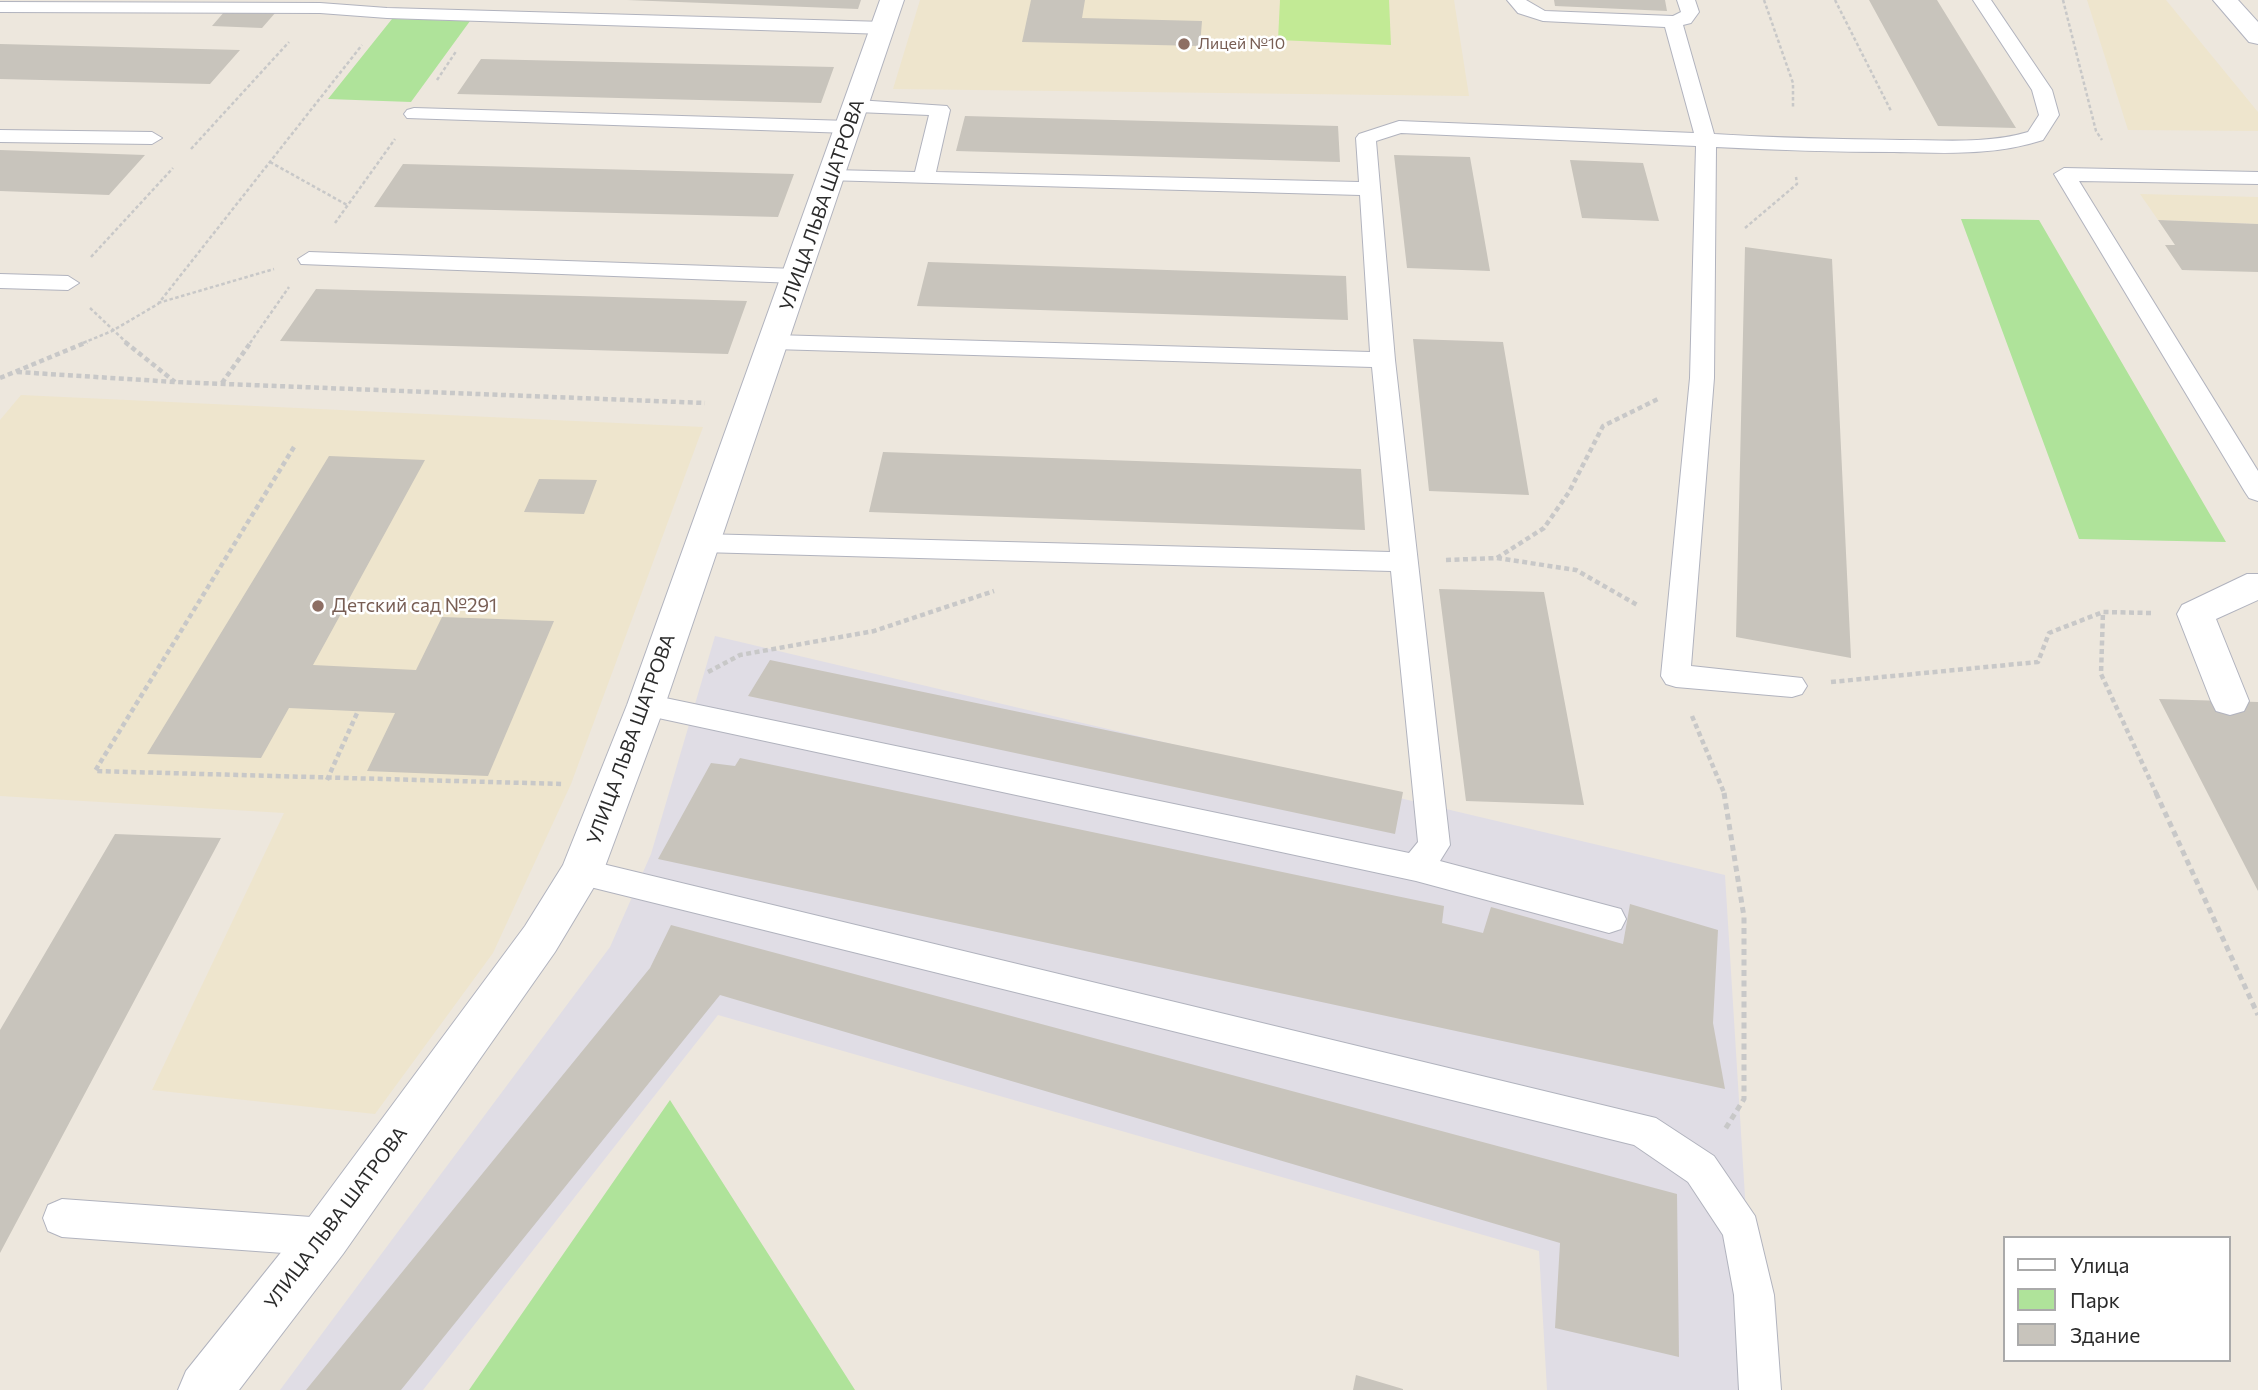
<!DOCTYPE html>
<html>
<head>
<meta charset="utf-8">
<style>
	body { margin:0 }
	#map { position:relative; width:2258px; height:1390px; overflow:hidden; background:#ede7dd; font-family:Commissioner,sans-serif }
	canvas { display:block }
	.legend { position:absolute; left:2003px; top:1236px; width:228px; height:126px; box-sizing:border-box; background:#fff; border:2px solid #aaa; margin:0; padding:9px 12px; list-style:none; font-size:21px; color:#2b2b2b }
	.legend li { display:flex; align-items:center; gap:14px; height:35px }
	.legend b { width:35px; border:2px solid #aaa }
</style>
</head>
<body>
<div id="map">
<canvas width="2258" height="1390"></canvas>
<ul class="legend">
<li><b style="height:9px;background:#fff"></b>Улица</li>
<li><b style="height:19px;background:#afe39a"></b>Парк</li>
<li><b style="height:19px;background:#c8c4bc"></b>Здание</li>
</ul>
</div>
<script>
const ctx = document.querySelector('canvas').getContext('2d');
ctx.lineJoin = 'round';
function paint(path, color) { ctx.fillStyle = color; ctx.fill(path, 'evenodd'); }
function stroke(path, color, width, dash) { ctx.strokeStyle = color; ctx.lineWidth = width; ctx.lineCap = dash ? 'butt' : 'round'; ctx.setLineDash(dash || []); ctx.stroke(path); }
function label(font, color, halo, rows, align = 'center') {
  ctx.font = font + ' Commissioner,sans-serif'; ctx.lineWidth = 5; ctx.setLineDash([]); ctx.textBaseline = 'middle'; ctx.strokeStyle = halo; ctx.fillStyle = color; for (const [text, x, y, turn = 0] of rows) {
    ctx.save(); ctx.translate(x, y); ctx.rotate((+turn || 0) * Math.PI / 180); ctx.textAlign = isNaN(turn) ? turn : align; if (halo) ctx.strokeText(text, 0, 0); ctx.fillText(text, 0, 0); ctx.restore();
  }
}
paint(new Path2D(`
	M715,636L1725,875L1757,1390H1547L1539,1251L718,1015L423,1390H280L610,947L651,854Z`), '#e0dde5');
paint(new Path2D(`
	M920,0H1454L1469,96L893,89Z
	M2087,0H2166L2258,112V131L2128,130Z
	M2140,194L2258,197V224L2158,220Z
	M21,395L703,427L571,784L493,953L375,1114L152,1090L284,813L0,796V420Z`), '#eee5cd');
paint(new Path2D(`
	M392,19L470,21L411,102L328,99Z
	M1961,219L2039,220L2226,542L2079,539Z
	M670,1100L855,1390H469Z`), '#afe39a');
paint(new Path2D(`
	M1280,0H1389L1391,45L1278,40Z`), '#c2ea95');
paint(new Path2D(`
	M627,0H861L858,9Z
	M1031,0H1085L1082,18L1202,21L1200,46L1022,42Z
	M1554,0H1665L1667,11L1555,6Z
	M1869,0H1937L2016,128L1938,126Z
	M225,11L276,12L262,28L212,26Z
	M0,44L240,50L210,84L0,79Z
	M481,59L834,67L821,103L457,94Z
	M965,116L1338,126L1340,162L956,151Z
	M0,150L145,155L109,195L0,191Z
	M1394,155L1470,157L1490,271L1407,268Z
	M1570,160L1643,163L1659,221L1582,218Z
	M403,164L794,174L778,217L374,207Z
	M2158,220L2258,224V272L2182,270L2165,245H2175Z
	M1745,247L1832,259L1851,658L1736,637Z
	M928,262L1346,276L1348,320L917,306Z
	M316,289L580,296L747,301L728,354L280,341Z
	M1413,339L1503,342L1529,495L1429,491Z
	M883,452L1361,469L1365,530L869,512Z
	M329,456L425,460L313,665L416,670L442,617L554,621L488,776L367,771L395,713L289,708L261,758L147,754Z
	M539,479L597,480L584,514L524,512Z
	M1439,589L1544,592L1584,805L1466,801Z
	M770,660L1403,792L1395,834L748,696Z
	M2159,699L2258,702V891Z
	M740,758L1444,906L1442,923L1483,933L1491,907L1623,944L1630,904L1718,930L1713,1023L1725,1089L658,859L711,763L735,766Z
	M115,834L221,838L0,1253V1030Z
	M671,925L1677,1194L1679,1357L1555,1328L1560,1243L720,995L401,1390H306L650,968Z
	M1356,1375L1403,1389V1390H1353Z`), '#c8c4bc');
const lane = new Path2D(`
	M1507,0H1526L1545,11L1673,16L1681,12L1677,0H1695L1699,12L1691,23L1683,25L1714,134C1777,138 1839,139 1901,140C1944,140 1987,144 2028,132L2039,115L2032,90L1973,0H1991L2052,90L2059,115L2043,140C1994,156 1945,153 1894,152C1834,152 1775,150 1716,147L1714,378L1691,666L1802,678L1807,686L1802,694L1792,697L1676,687L1666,684L1661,676L1690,378L1696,146L1401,133L1376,141L1395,360L1450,845L1440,861L1621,909L1626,919L1621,929L1609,933L1416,881L635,713L631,705L635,697L646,694L1409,853L1418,842L1391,571L701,552L691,550L687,543L691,536L701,534L1390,552L1372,367L774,349L766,347L762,342L766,337L774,335L1370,352L1360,195L825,180L821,176L825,172L832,170L915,172L929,115L857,112L847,106L857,100L947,106L950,110L936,172L1359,182L1356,138L1359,134L1399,121L1694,133L1665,27L1543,21L1518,13Z
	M0,2L320,3L387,8L885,22L894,28L885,34L387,18L320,13L0,12Z
	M414,108L849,121L859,127L849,133L407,118L404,114L407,110Z
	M0,130L152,132L162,138L152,144L0,142Z
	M2064,168L2258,172V184L2079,181L2258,471V501L2249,498L2245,492L2054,174Z
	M309,252L796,269L807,276L796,283L301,264L298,259Z
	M0,274L68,276L79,283L68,290L0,288Z
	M582,859L1656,1118L1714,1156L1755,1216L1774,1295L1781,1390H1739L1734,1295L1723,1235L1688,1182L1634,1145L582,885L570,881L566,872L570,863Z
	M62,1199L325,1218L339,1224L344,1237L339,1250L325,1256L62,1237L48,1231L43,1218L48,1205Z`);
const street = new Path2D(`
	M880,0H904L665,705L603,872L555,952L343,1254L239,1390H178L186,1371L307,1220L525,926L563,865L627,705Z
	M2213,0H2238L2258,22V44L2249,42Z
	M2247,574H2258V600L2216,619L2249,701L2244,711L2230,715L2216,711L2211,701L2177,614L2182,605Z`);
stroke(lane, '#b1b3be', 2);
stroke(street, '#b1b3be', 2);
stroke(new Path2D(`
	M1764,0L1793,83V109
	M1835,0L1891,111
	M2063,0L2096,131L2102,140
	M437,80L457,50
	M191,149L289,42
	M270,162L347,205
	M335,223L395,139
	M1745,228L1797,184L1796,177
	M91,257L173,168
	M158,303L274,269
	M90,308L127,343
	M83,343L112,331L158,304L362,45
	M250,343L289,287`), '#c8c8c8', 2.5, [3.5, 2.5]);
stroke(new Path2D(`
	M125,342L175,382
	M17,372L175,382L705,403
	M0,378L87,342
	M222,383L251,342
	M294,447L95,771L563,784
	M1497,558L1576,570L1639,606
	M1446,560L1497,558L1544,528L1569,492L1603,426L1658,399
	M2151,613L2103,612L2101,674L2157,795
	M708,672L740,655L874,631L994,591
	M1831,682L2038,662L2049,633L2103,612
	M1692,716L1725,795
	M327,780L358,711`), '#c8c8c8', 4.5, [5, 3.5]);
stroke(new Path2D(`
	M1724,793L1744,917V1099L1724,1131
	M2156,793L2258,1015`), '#c8c8c8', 5, [6, 4.5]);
paint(lane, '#fff');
paint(street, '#fff');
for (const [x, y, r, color] of [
	[1184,44,7,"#8d6e63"],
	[318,606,7,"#8d6e63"]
]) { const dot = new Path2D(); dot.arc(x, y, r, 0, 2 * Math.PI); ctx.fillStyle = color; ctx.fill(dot); stroke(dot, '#fff', 2.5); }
label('16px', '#785e54', '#fff', [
	["Лицей №10",1198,44]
], 'left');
label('19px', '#2b2b2b', '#fff', [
	["УЛИЦА ЛЬВА ШАТРОВА",822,205,-71],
	["УЛИЦА ЛЬВА ШАТРОВА",631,739,-70],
	["УЛИЦА ЛЬВА ШАТРОВА",336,1218,-53]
]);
label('19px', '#785e54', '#fff', [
	["Детский сад №291",332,606]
], 'left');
</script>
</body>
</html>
